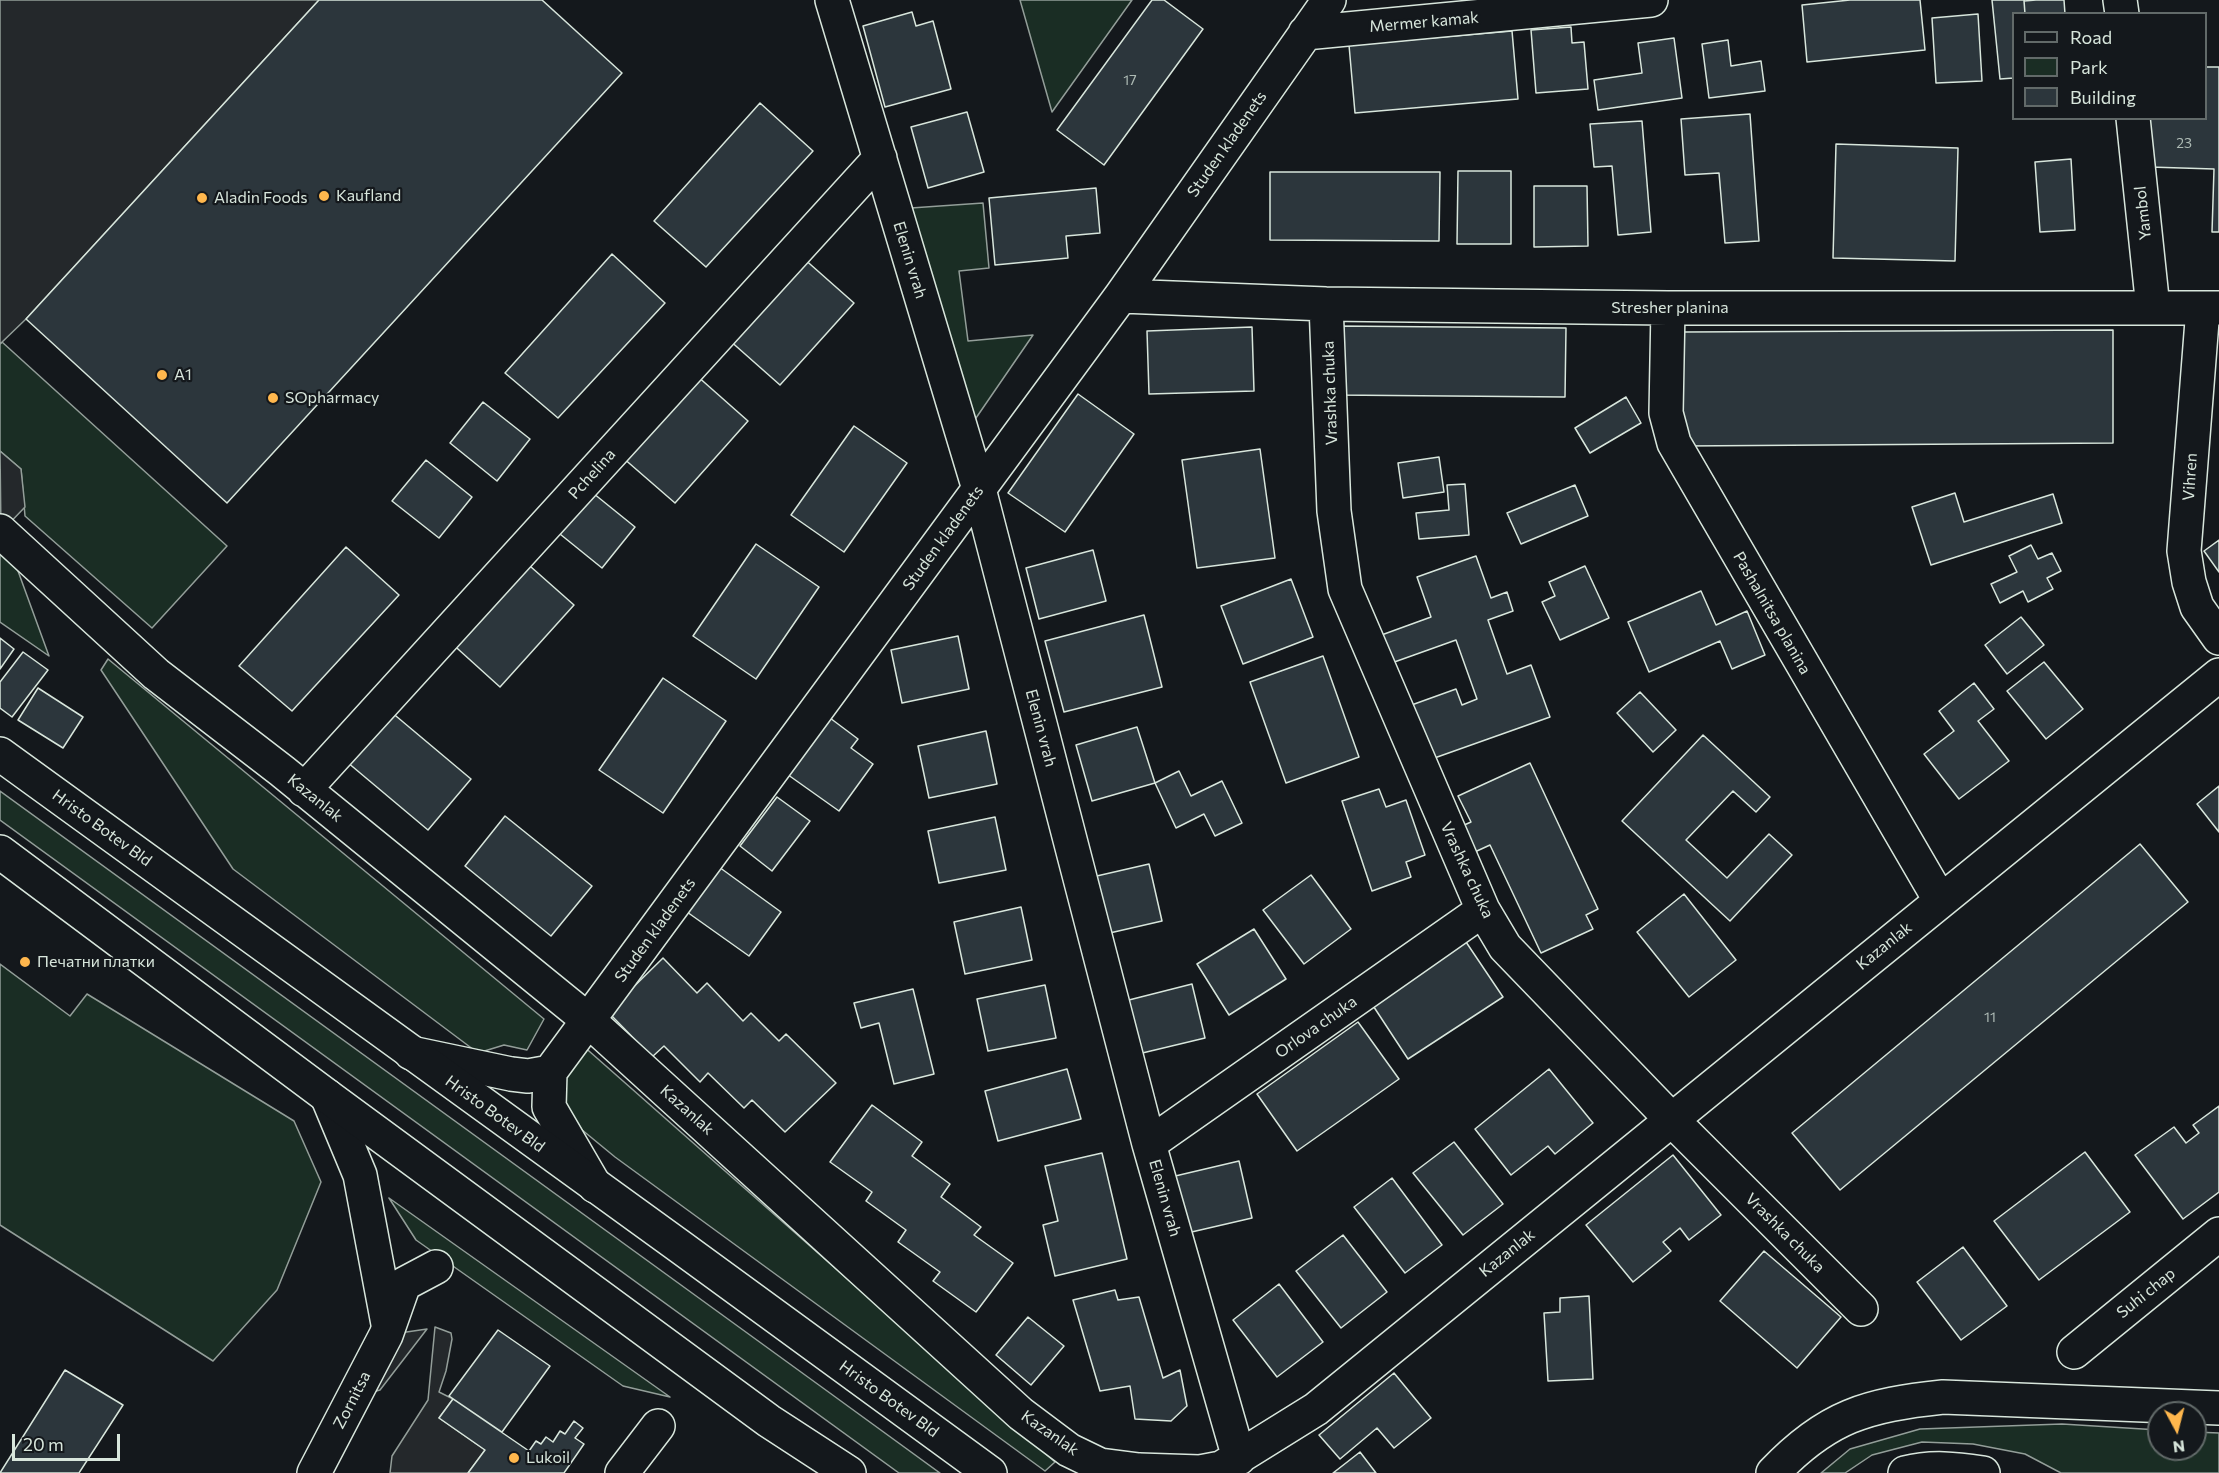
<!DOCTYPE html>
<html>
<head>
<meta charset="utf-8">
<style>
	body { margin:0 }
	#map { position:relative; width:2219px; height:1473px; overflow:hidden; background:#14181c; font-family:Commissioner,sans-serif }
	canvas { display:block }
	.legend { position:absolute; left:2012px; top:12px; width:195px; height:108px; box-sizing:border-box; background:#14181c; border:2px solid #626a69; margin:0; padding:8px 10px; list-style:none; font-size:18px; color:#d8e6dc }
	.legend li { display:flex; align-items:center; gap:12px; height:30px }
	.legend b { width:30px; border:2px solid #626a69 }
	.north { position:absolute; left:2147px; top:1401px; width:60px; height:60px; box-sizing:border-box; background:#14181c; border:2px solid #626a69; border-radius:50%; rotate:173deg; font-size:16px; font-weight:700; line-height:24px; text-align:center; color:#d8e6dc }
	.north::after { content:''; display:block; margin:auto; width:21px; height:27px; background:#ffb74d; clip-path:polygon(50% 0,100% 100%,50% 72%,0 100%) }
	.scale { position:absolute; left:12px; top:1434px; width:108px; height:27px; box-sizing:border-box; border:3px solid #d8e6dc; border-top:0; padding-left:8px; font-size:18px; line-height:21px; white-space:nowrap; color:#d8e6dc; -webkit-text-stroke:4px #14181c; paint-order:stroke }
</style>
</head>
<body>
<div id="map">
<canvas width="2219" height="1473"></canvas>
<ul class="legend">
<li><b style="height:8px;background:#14181c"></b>Road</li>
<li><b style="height:16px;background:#1a2d24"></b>Park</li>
<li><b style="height:16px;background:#2c363c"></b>Building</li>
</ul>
<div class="north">N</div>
<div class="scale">20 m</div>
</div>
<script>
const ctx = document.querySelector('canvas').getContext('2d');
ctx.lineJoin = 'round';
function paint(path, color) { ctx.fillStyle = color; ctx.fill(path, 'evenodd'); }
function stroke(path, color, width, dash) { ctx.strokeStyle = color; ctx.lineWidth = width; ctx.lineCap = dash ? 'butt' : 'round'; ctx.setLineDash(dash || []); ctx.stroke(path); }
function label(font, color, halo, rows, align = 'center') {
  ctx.font = font + ' Commissioner,sans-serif'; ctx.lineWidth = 4.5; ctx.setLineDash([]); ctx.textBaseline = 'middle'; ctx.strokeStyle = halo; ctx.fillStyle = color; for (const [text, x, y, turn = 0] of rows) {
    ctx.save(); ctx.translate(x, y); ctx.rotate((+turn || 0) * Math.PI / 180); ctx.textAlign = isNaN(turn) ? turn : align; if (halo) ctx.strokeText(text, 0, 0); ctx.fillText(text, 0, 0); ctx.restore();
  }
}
const green = new Path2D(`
	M1020,0H1132L1052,112Z
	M983,203L989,268L959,271L968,341L1033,335L976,418L958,401L911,208Z
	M2,342L227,546L152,628L25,516L21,469L0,451V344Z
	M0,550L14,560L49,656L0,622Z
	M108,659L544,1019L527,1050L504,1045L478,1053L233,869L101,670Z
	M0,791L823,1388L940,1473H899L0,820Z
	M0,964L70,1016L87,994L294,1121L321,1182L277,1290L213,1361L0,1225Z
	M581,1044L1055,1462L1045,1471L615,1157L570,1120L555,1079Z
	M389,1198L670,1397L623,1386L416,1240Z
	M2062,1424L2159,1430V1449H2195V1432L2219,1433V1473H2061L2025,1454L1973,1444L1922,1442L1872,1455L1845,1473H1821L1850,1449L1920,1429Z`);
paint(green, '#1a2d24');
stroke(green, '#939e99', 1.5);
const parking = new Path2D(`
	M0,0H319L26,319L0,344Z
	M0,451L21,469L25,507L1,532Z
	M435,1327L451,1333L452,1339L446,1371L439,1392L453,1399L439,1418L485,1450L468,1473H390L392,1456L428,1400Z
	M427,1329L380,1390L354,1397L386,1335Z`);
paint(parking, '#24282b');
stroke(parking, '#939e99', 1.5);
const building = new Path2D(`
	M319,0H542L622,73L227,503L26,319Z
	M1152,0H1164L1203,29L1104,165L1057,130Z
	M1850,0H1920L1925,50L1807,62L1802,5Z
	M1992,0H2024L2025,14H2014V78L2000,79Z
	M2036,0H2064L2065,14H2025L2024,1Z
	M912,12L916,26L933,21L951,89L885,107L863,26Z
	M1978,14L1982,81L1936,83L1932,18Z
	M1571,27L1572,43L1584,42L1588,89L1536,93L1531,30Z
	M1512,31L1518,99L1355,113L1349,45Z
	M1674,38L1682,98L1598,110L1594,80L1642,73L1638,43Z
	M1728,40L1731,66L1761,61L1765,91L1709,98L1702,44Z
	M2206,67H2219V232H2212L2214,169L2149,167L2150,118H2206Z
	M760,103L813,151L706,267L654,221Z
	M967,112L984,172L928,188L911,127Z
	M1750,114L1759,241L1725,243L1719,173L1685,175L1681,119Z
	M1642,121L1651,232L1618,235L1612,166L1594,167L1590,124Z
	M1836,144L1958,148L1955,261L1833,258Z
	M2071,159L2075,230L2040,232L2035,162Z
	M1458,171H1511V244H1457Z
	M1270,172H1440L1439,241L1270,240Z
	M1534,186H1587L1588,246L1534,247Z
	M1096,188L1100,233L1066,236L1068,258L995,265L989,198Z
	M612,254L665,303L558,418L505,373Z
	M802,257L854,303L780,385L728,339Z
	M1336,326L1566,328L1565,397L1335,395Z
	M1252,327L1254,391L1149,394L1147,331Z
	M2113,330V443L1683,446V332Z
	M696,375L748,421L675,503L622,457Z
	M1078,394L1134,434L1065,532L1008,493Z
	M1626,397L1641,423L1590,453L1575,428Z
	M483,402L530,439L497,481L450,443Z
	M854,426L907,463L844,552L791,515Z
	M1260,449L1275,558L1197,568L1182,460Z
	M1439,457L1444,492L1403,498L1398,463Z
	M426,460L472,497L439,538L392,501Z
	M1465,484L1469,535L1419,539L1416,513L1449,510L1447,485Z
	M1575,485L1588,516L1521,544L1507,513Z
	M588,489L635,527L602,568L555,530Z
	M1955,493L1964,522L2053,494L2062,523L1931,565L1912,507Z
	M2219,540V572L2204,551Z
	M756,544L819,587L756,679L693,636Z
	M2031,545L2038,559L2052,553L2061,571L2047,578L2053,589L2028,602L2023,591L2000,603L1991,584L2017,572L2009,556Z
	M346,547L399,595L292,711L239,666Z
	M1093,550L1106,601L1039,619L1026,568Z
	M1476,556L1491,598L1507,592L1513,611L1488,620L1507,674L1531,665L1550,717L1426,761L1406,707L1456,689L1462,705L1477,699L1456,640L1386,665L1376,637L1431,617L1417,577Z
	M522,559L574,605L500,687L448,640Z
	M1585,566L1609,618L1560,640L1542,602L1555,596L1549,582Z
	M1291,579L1313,637L1243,664L1221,606Z
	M1701,591L1716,625L1747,611L1765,655L1732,669L1720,641L1649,672L1628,622Z
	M1144,615L1162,687L1064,712L1045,641Z
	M2021,617L2044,645L2007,674L1985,645Z
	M958,636L969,689L902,703L891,650Z
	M0,638L14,649L0,669Z
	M23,652L48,670L12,717L0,708V682Z
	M1323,656L1359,757L1286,783L1250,682Z
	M2044,662L2083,709L2046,739L2007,691Z
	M663,678L726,721L663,813L599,770Z
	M1974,683L1994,709L1978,721L2009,761L1959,799L1924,754L1954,731L1939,711Z
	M38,688L83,717L63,748L18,720Z
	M1640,692L1676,730L1653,752L1617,713Z
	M390,711L471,779L428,830L347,762Z
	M826,715L858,739L851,748L873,764L839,811L784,772Z
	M1137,727L1155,783L1092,801L1076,745Z
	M986,731L997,784L929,798L918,746Z
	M1703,735L1770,797L1756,812L1733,791L1686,840L1727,878L1769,834L1792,855L1730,921L1622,821Z
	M1530,763L1598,909L1586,915L1593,929L1541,953L1490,845L1466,856L1453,830L1471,822L1458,796Z
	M1179,771L1191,796L1222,781L1242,823L1215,836L1204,814L1176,828L1155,783Z
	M2219,786V832L2197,804Z
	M1379,789L1386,807L1406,800L1425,855L1406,862L1411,877L1372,891L1342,801Z
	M777,797L810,821L772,871L740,846Z
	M505,816L592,886L551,936L465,866Z
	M995,817L1006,870L939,883L928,831Z
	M2140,844L2188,902L1840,1190L1792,1133Z
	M1149,864L1162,921L1101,935L1088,878Z
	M719,867L781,912L749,956L687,912Z
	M1311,875L1351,929L1304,964L1263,910Z
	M1684,894L1736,960L1689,997L1637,932Z
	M1021,907L1032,960L965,974L954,922Z
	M1254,929L1286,979L1229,1015L1197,964Z
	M1462,936L1503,997L1408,1059L1368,998Z
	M663,958L697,993L707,983L743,1021L751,1013L779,1041L786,1034L836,1083L785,1132L752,1100L744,1108L708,1073L700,1082L664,1046L652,1057L608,1012Z
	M1192,984L1205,1038L1134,1055L1121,1002Z
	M1045,985L1056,1038L988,1051L977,999Z
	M913,989L934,1074L894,1084L879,1023L861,1028L854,1003Z
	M1358,1022L1399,1079L1297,1151L1257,1094Z
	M1067,1069L1081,1119L998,1141L985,1091Z
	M1549,1069L1593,1123L1555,1154L1548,1146L1511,1175L1475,1129Z
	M872,1105L922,1142L912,1156L950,1184L941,1197L981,1227L974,1235L1013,1263L976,1312L933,1281L940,1272L898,1242L906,1230L866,1201L872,1192L830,1162Z
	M2219,1106V1192L2183,1219L2135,1155L2174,1127L2186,1143L2199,1133L2193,1125Z
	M1454,1142L1503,1204L1463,1235L1413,1173Z
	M2085,1152L2130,1212L2039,1280L1994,1221Z
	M1102,1153L1127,1259L1055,1276L1043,1225L1058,1221L1045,1166Z
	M1673,1155L1721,1215L1689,1240L1680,1228L1663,1242L1671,1251L1633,1282L1586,1225Z
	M1239,1161L1252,1218L1183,1234L1171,1177Z
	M1392,1178L1442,1245L1405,1273L1354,1207Z
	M1343,1235L1387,1292L1341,1328L1296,1271Z
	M1963,1247L2007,1306L1961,1340L1917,1282Z
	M1764,1251L1841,1317L1797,1368L1720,1301Z
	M1279,1284L1323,1342L1277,1377L1233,1320Z
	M1115,1290L1118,1300L1139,1297L1163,1378L1180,1370L1187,1406L1171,1421L1135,1419L1130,1386L1100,1391L1073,1300Z
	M1589,1296L1593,1379L1548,1381L1544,1313L1560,1312V1298Z
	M1028,1317L1064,1346L1031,1385L996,1355Z
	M498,1330L550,1366L502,1432L449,1396Z
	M65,1370L123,1405L79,1473H0Z
	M1394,1373L1431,1418L1394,1448L1377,1428L1340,1459L1319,1435Z
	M453,1399L529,1451L536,1441L541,1444L546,1437L553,1442L560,1431L565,1434L574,1421L583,1428L575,1438L584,1444L564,1473H468L485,1450L439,1418Z
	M1360,1452L1376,1473H1333Z`);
paint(building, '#2c363c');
stroke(building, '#d8e6dc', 1.5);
const minor = new Path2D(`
	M832,0L979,489L1149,1144L1239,1458
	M2120,0L2122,14
	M1305,33L1651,0
	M2133,118L2153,308
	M1121,296L1326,304L1668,308H2219
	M1326,304L1334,511L1345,589L1483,910L1505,947L1671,1119L1861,1309
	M1668,308L1666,413L1674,443L1940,900
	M2203,308L2184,551L2189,582L2197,607L2219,638
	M0,531L156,674L282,771L588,1020L1021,1414L1069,1450L1100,1465L1139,1470L1200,1472L1221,1468L1316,1409L2219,675
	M304,790L880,158
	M411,1053L511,1074L528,1076L550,1072
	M550,1072L1121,296L1329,0
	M550,1072L549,1107L595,1186
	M327,1096L360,1175L388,1324
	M1149,1144L1483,910
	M2074,1352L2219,1234
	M314,1473L386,1335L404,1284L436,1267
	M622,1473L658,1426`);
const highway = new Path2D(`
	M0,754C331,993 661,1232 990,1473
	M0,852L327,1096L769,1421L849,1473
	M1773,1473C1827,1416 1867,1405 1943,1397L2219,1408
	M1905,1473C1932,1466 1956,1469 1983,1473`);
stroke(minor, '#d8e6dc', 36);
stroke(highway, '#d8e6dc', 36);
stroke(minor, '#14181c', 33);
stroke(highway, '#14181c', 33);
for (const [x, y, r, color] of [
	[324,196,6,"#ffb74d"],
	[202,198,6,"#ffb74d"],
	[162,375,6,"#ffb74d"],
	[273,398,6,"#ffb74d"],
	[25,962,6,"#ffb74d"],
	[514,1458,6,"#ffb74d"]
]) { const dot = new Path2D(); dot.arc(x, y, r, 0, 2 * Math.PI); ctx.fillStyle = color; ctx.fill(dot); stroke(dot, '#14181c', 2); }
label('14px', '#adbab4', null, [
	["17",1130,80],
	["23",2184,143],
	["11",1990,1017]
]);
label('16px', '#d8e6dc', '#14181c', [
	["Mermer kamak",1424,22,-5],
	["Studen kladenets",1227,144,-55],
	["Yambol",2143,213,-96],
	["Elenin vrah",910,260,73],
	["Stresher planina",1670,308],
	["Vrashka chuka",1330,393,-92],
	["Pchelina",592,474,-48],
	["Vihren",2190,477,-86],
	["Studen kladenets",943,538,-54],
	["Pashalnitsa planina",1772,613,60],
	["Elenin vrah",1041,728,75],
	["Kazanlak",315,798,39],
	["Hristo Botev Bld",102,828,36],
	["Vrashka chuka",1467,870,65],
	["Studen kladenets",655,930,-54],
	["Kazanlak",1884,946,-39],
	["Orlova chuka",1316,1027,-35],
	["Kazanlak",687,1110,42],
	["Hristo Botev Bld",495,1114,36],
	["Elenin vrah",1165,1198,74],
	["Vrashka chuka",1785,1233,45],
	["Kazanlak",1507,1253,-39],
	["Suhi chap",2146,1293,-39],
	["Hristo Botev Bld",889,1399,36],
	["Zornitsa",352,1400,-63],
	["Kazanlak",1050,1433,35]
]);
label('16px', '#d8e6dc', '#14181c', [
	["Kaufland",336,196],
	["Aladin Foods",214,198],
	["A1",174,375],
	["SOpharmacy",285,398],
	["Печатни платки",37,962],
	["Lukoil",526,1458]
], 'left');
</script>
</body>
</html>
